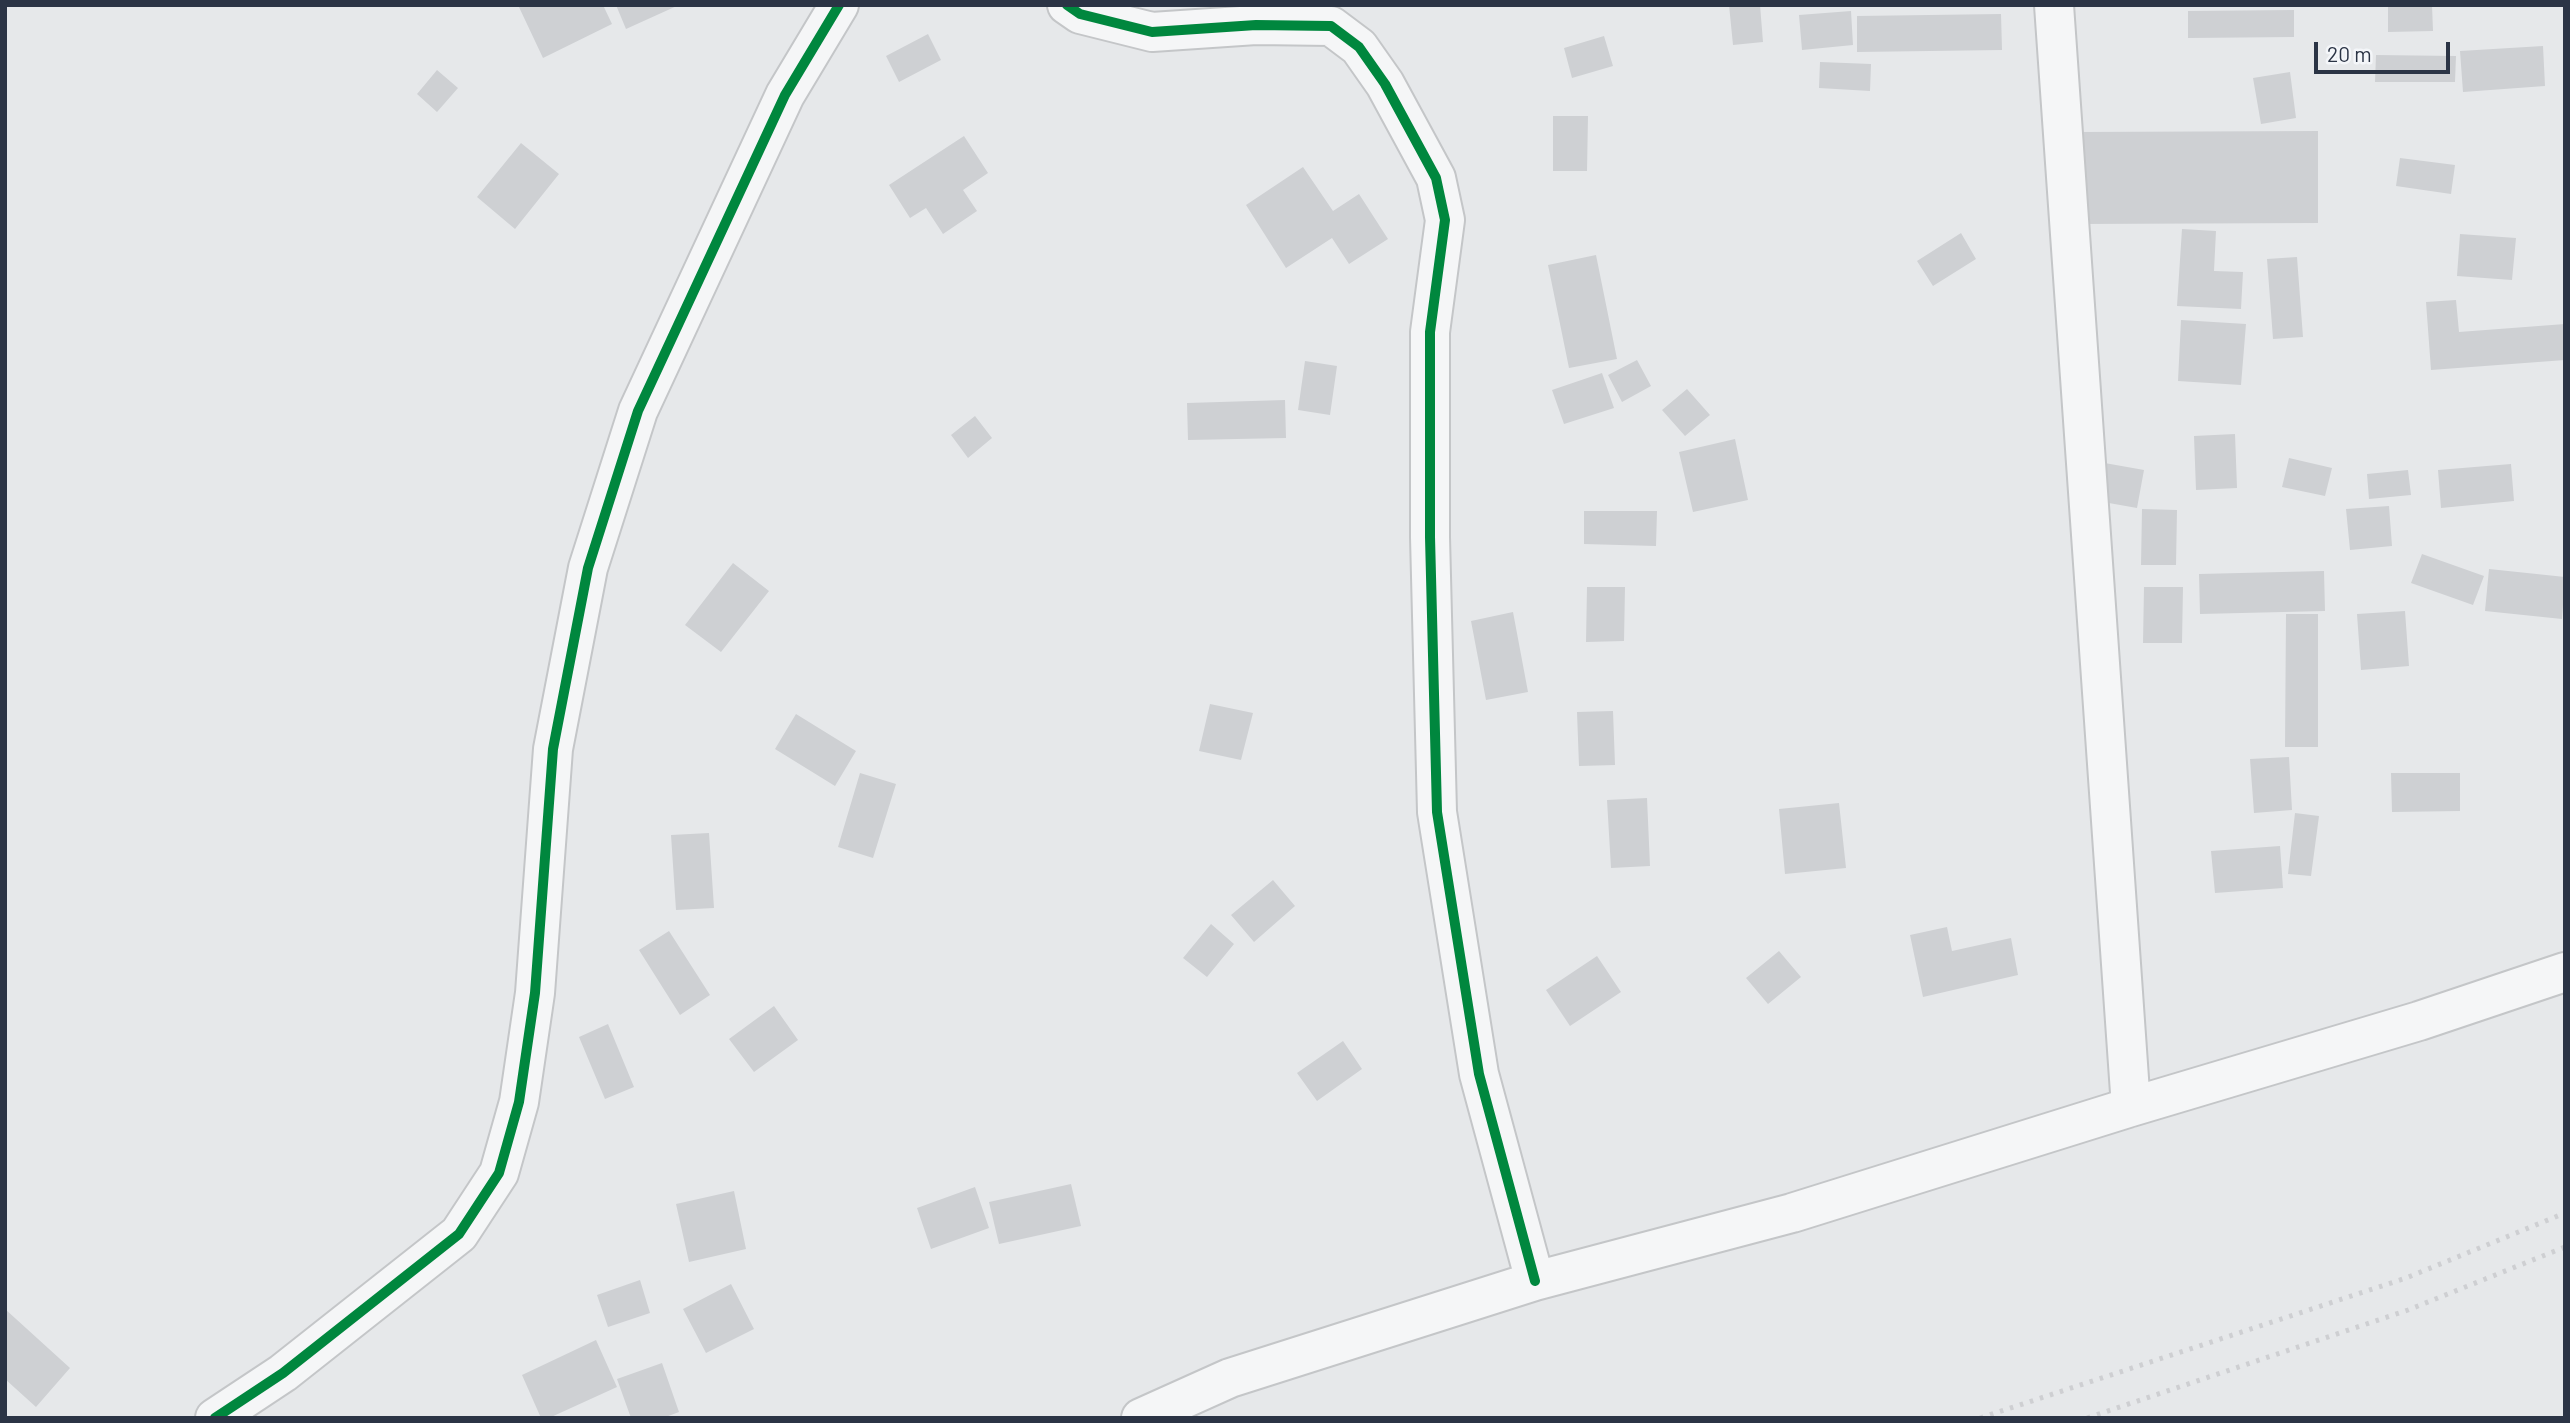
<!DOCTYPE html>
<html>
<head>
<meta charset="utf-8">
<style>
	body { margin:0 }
	#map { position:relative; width:2570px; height:1423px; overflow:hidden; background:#e6e8ea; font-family:Barlow,sans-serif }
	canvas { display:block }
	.frame { position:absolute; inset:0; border:7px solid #2b3445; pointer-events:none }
	.scale { position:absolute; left:2314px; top:42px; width:136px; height:32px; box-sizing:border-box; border:4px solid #2b3445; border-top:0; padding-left:9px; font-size:21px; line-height:24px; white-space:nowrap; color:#2b3445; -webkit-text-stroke:5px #f4f6f9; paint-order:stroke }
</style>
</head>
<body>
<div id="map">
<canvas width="2570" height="1423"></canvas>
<div class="frame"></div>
<div class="scale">20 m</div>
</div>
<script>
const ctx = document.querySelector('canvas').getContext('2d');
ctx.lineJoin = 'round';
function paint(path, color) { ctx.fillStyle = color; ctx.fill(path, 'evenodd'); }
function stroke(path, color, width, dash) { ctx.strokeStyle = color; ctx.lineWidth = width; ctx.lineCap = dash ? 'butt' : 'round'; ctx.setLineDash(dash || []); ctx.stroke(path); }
paint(new Path2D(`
	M518,5H603L612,24L543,58Z
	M616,5H679L626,29Z
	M1729,5H1760L1763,42L1733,45Z
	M2388,5H2432L2433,31L2388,32Z
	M2294,10V37L2188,38V11Z
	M1851,11L1853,45L1802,50L1799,15Z
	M2001,14L2002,50L1857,52V16Z
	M928,34L941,60L899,82L886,56Z
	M1604,36L1613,66L1572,78L1564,48Z
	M2543,46L2545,86L2463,92L2460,51Z
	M2376,55L2456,56L2455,82H2375Z
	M1820,62L1871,64L1870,91L1819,88Z
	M437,70L458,88L437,112L417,94Z
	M2290,72L2296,118L2261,124L2253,78Z
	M1553,116H1588L1587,171H1553Z
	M2318,131V223L2079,224L2078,132Z
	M964,136L988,173L963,190L977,211L943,234L926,208L910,218L889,185Z
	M521,143L559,174L515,229L477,197Z
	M2400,158L2455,165L2451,194L2396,186Z
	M1303,167L1333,211L1359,194L1388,239L1349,264L1332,238L1286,268L1246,205Z
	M2182,229L2216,231L2214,271L2243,272L2241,309L2177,306Z
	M1961,233L1976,259L1933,286L1917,261Z
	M2460,234L2516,238L2512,280L2457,276Z
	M1596,255L1617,359L1569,368L1548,265Z
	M2297,257L2303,337L2273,339L2267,259Z
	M2456,300L2459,332L2565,324V360L2431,370L2426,302Z
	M2181,320L2246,324L2241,385L2178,381Z
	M1637,360L1651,386L1622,402L1608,375Z
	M1305,361L1337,366L1330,415L1298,410Z
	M1602,373L1614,408L1564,424L1552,390Z
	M1687,389L1710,415L1685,436L1662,410Z
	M1285,400L1286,438L1188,440L1187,403Z
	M975,416L992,438L968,458L951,435Z
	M2235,434L2237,488L2196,490L2194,436Z
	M1735,439L1748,500L1693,512L1679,452Z
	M2289,458L2332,468L2325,496L2282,487Z
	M2099,462L2144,470L2137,508L2092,500Z
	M2511,464L2514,501L2441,508L2438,470Z
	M2408,470L2411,495L2369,499L2367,474Z
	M2389,506L2392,546L2350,550L2346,509Z
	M2142,509L2177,510L2176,565H2141Z
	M1584,511H1657L1656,546L1584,544Z
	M2422,554L2484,576L2473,605L2411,583Z
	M733,563L769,591L721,652L685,625Z
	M2489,569L2565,577L2562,619L2485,611Z
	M2324,571L2325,611L2200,614L2199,574Z
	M1587,587H1625L1624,641L1586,642Z
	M2144,587H2183L2182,643H2143Z
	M2405,611L2409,666L2361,670L2357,614Z
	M1513,612L1528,692L1486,700L1471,621Z
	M2286,614H2318V747H2285Z
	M1210,704L1253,713L1241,760L1199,751Z
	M1613,711L1615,765L1579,766L1577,712Z
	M796,714L856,751L835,786L775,749Z
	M2289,757L2292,810L2254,813L2250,759Z
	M860,773L896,784L873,858L838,847Z
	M2391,773H2460V811L2392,812Z
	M1647,798L1650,866L1611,868L1607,800Z
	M1839,803L1846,868L1785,874L1779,809Z
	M2295,813L2319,816L2311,876L2288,874Z
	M709,833L714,908L676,910L671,835Z
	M2280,846L2283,888L2215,893L2211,851Z
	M1273,880L1295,906L1254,942L1231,915Z
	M1211,924L1234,944L1207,977L1183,958Z
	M1947,927L1952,951L2011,938L2018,975L1923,997L1910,935Z
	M669,931L710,995L680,1015L639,950Z
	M1779,951L1801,977L1768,1004L1746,978Z
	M1597,956L1621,992L1570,1026L1546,990Z
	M774,1006L798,1040L754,1072L729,1039Z
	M608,1024L634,1087L605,1099L579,1037Z
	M1343,1041L1362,1069L1317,1101L1297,1073Z
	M1071,1184L1081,1226L999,1244L989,1202Z
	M975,1187L989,1228L931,1249L917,1208Z
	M734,1191L746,1249L689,1262L676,1204Z
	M640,1280L650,1313L608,1327L597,1295Z
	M731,1284L754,1329L706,1353L683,1309Z
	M5,1309L70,1368L36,1407L5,1379Z
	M596,1340L617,1387L549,1418H541L522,1375Z
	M662,1363L679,1412L663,1418H631L617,1379Z`), '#ced0d3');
const minor = new Path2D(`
	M1067,5L1080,14L1152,32L1256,25L1331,26L1359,47L1385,84L1436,178L1445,220L1430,332V537L1437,812L1479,1074L1535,1281
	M2054,5L2131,1107
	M215,1418L283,1373L459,1234L499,1173L519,1102L535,993L553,749L588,568L638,411L785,95L839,5
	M1141,1418L1230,1378L1535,1281L1792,1213L2131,1107L2419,1021L2565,972`);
stroke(minor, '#c4c6c8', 42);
stroke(minor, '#f5f6f7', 38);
stroke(new Path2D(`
	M1980,1418L2406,1278L2565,1213
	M2087,1418L2408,1310L2565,1247`), '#cecfd2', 5, [3.5, 7]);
stroke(new Path2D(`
	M1067,5L1080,14L1152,32L1256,25L1331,26L1359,47L1385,84L1436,178L1445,220L1430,332V537L1437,812L1479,1074L1535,1281
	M215,1418L283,1373L459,1234L499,1173L519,1102L535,993L553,749L588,568L638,411L785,95L839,5`), '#00873e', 10);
</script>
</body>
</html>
